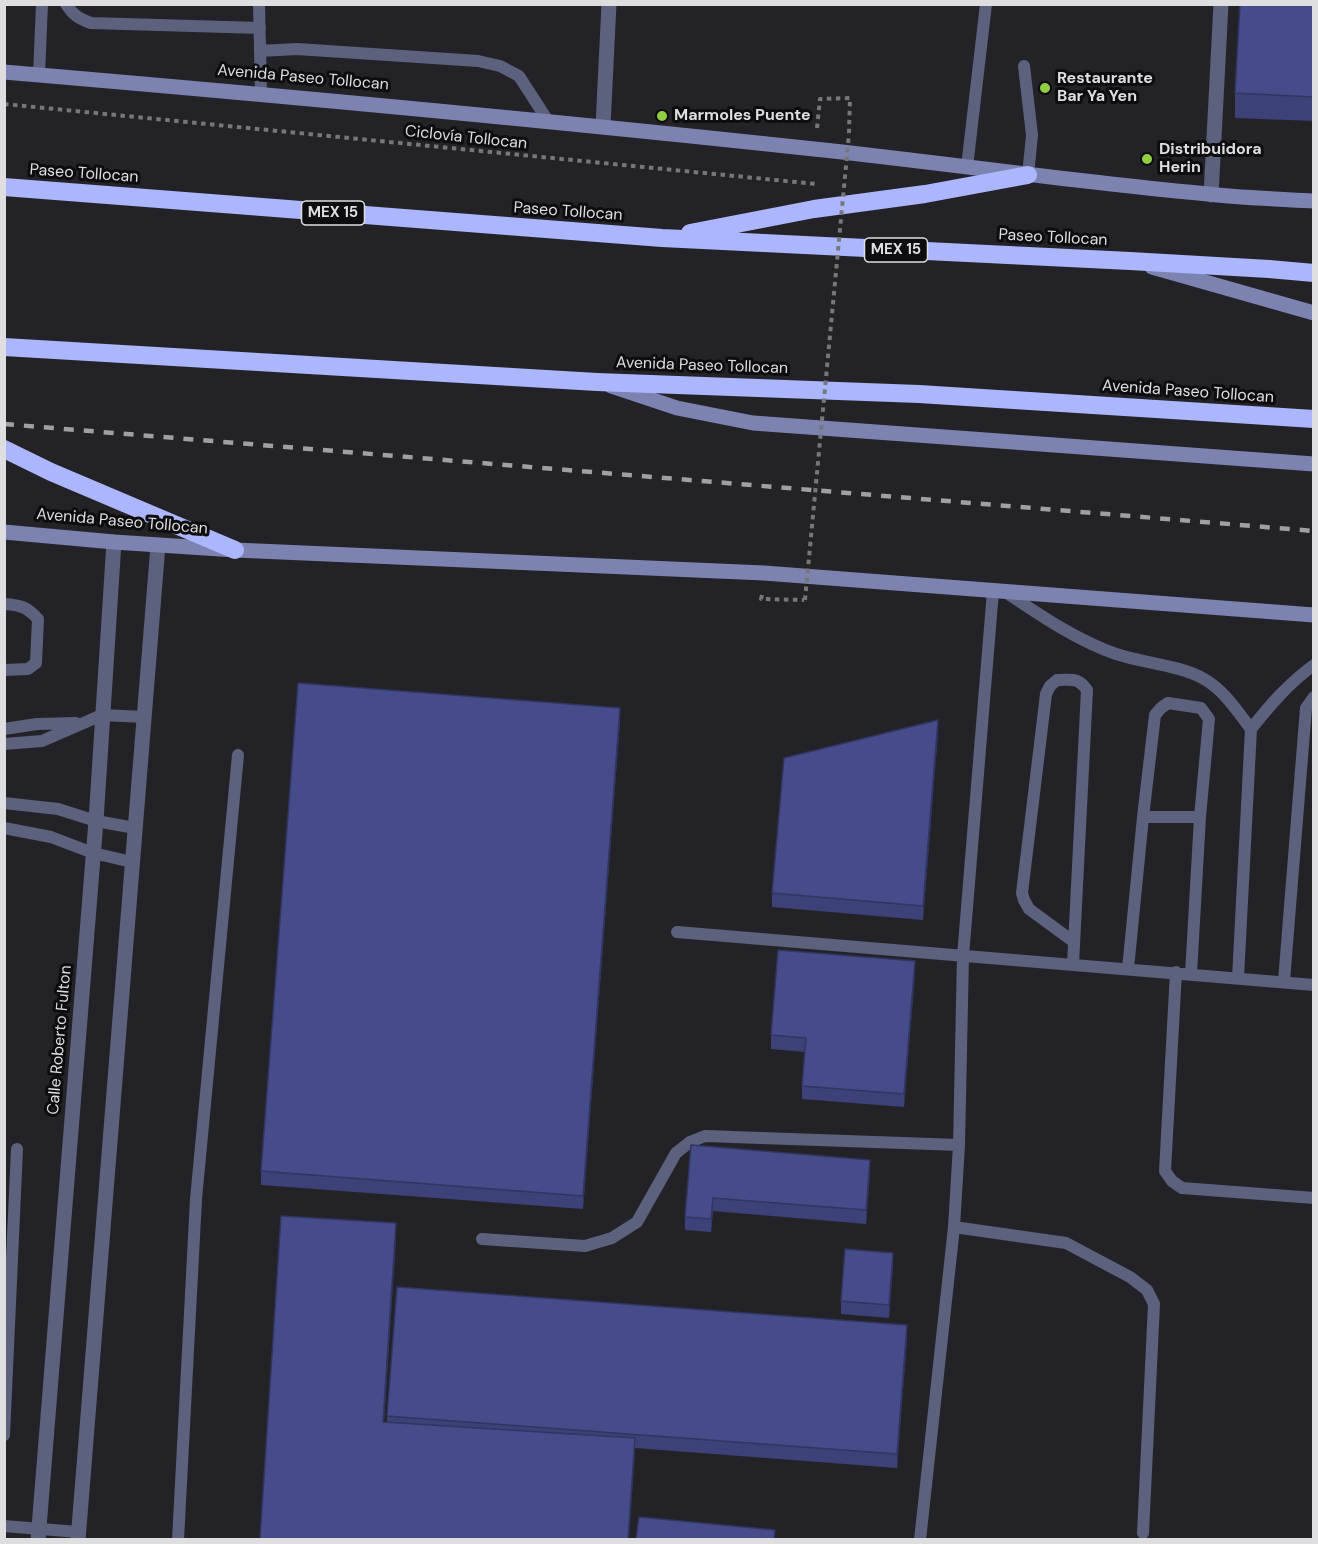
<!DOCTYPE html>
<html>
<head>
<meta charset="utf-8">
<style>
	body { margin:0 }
	#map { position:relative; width:1318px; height:1544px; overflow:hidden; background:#232327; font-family:"DM Sans",sans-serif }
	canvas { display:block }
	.frame { position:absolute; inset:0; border:6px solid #dedee1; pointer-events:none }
</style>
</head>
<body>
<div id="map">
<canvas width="1318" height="1544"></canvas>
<div class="frame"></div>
</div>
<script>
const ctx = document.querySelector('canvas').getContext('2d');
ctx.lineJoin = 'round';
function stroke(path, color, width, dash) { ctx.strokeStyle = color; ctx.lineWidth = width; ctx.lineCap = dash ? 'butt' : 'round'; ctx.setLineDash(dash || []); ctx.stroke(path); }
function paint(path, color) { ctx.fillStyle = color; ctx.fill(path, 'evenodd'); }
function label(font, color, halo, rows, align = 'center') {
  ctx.font = font + ' "DM Sans",sans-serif'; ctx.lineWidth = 6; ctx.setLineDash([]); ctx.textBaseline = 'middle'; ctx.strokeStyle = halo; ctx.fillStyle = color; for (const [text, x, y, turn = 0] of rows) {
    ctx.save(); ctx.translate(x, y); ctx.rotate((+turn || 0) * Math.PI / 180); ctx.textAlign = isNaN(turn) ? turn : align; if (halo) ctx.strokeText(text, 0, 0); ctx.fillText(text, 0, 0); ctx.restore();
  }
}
stroke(new Path2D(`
	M4,104L816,184
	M817,128L820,99L850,98L849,133
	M762,595L761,599L804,600`), '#77777a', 4, [4.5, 4.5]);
stroke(new Path2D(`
	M66,4C73,15 79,19 91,23L260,28
	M259,4L261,94
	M260,51L297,49L478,61L500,66L519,76L548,121
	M1024,66L1032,135L1028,175
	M39,75L42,4
	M967,167L986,4
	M1004,591C1040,615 1076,640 1116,654C1143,663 1180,665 1204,679C1224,690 1237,711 1251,729
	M4,604C21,605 27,607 38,619L36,663L28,669L4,670
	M4,729L37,724L76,723
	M4,744L42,741L102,715L144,717
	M4,803L58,809L96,821L135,828
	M1143,817L1155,715L1161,708L1168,703L1201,708L1209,719L1200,817
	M4,828L51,837L93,853L132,862
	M677,932L1314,985
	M1073,964L1087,690C1078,677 1072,680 1057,680L1050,686L1046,694L1022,893L1024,900L1029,909L1074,942
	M1128,969L1143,817H1200L1191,974
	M1176,972L1165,1171L1172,1181L1182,1188L1314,1198
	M1238,978L1251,729C1270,705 1289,683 1314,665
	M1284,981L1306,708L1314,697
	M954,1227L1066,1243L1130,1277L1147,1290L1154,1304L1143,1533
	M482,1239L585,1246L612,1238L637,1222L676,1153L690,1142L705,1136L959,1145
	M4,1435L17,1149
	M4,1526L78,1532
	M178,1540L196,1199L238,755
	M920,1540L954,1227L959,1145L963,956L993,591`), '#5c617d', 12);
stroke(new Path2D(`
	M603,126L609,4
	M1211,195L1221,4
	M38,1540L96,821L114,542
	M78,1540L158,545`), '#5c617d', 15);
stroke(new Path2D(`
	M4,72C275,95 544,120 814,149C945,163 1076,182 1208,194C1243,198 1278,199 1314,201
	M1152,267L1314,313
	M611,386L677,408L753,423L1314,464
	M4,532L114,542L235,550L764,573L1314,615`), '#7c83b1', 15);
stroke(new Path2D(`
	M4,187L662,238L1130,261L1269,269L1314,273
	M690,233L814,209L925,194L1028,175
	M4,347L597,382L919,394L1314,419
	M4,449L51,472L235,550`), '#acb6fd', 18);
stroke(new Path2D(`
	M4,424L1314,531`), '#a0a0a3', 4.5, [10, 10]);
stroke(new Path2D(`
	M805,600L849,134`), '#77777a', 4, [4.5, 4.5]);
paint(new Path2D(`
	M1314,4V121L1235,118V93Z
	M620,721L583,1209L261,1185V1171Z
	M938,733L923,920L772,907V893Z
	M915,974L904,1107L802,1099V1086L805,1052L771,1049V1035Z
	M691,1145L870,1173L866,1224L713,1211L711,1232L685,1230V1217Z
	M396,1237L384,1422H387V1416L907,1338L897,1468L635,1448L260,1539Z
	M893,1266L889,1318L841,1314V1301Z`), '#3c4177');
paint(new Path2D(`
	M620,708V721L583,1209V1196Z
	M938,720V733L923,920V906Z
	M915,961V974L904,1107V1094Z
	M870,1160V1173L866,1224V1210Z
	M713,1198V1211L711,1232V1219Z
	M396,1223V1237L383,1435V1422Z
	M893,1253V1266L889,1318V1305Z
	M907,1325V1338L897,1468V1454Z
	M635,1438V1452L629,1539H628Z`), '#313561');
const building = new Path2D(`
	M1240,4H1314V97L1235,93Z
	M298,683L620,708L583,1196L261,1171Z
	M938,720L923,906L772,893L784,758Z
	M778,950L915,961L904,1094L802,1086L806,1038L771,1035Z
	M691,1145L870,1160L866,1210L713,1198L711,1219L685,1217Z
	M281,1216L396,1223L383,1422L635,1438L628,1539H260Z
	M845,1249L893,1253L889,1305L841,1301Z
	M397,1287L907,1325L897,1454L387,1416Z
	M639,1517L775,1530L774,1539H636Z`);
paint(building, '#464c8a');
stroke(building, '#313561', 1.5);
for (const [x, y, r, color] of [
	[1045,88,6,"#91cd40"],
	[662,116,6,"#91cd40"],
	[1147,159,6,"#91cd40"]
]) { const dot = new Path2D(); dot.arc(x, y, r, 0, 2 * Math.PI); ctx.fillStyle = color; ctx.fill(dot); stroke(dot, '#0d0d0f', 2); }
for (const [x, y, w] of [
	[333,213,63],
	[896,250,63]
]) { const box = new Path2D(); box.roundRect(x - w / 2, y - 12, w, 24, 4.5); ctx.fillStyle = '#0d0d0f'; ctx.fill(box); stroke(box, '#dedee1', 1.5); }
label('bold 15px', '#dedee1', null, [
	["MEX 15",333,213],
	["MEX 15",896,250]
]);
label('16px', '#dedee1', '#0d0d0f', [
	["Avenida Paseo Tollocan",303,78,5],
	["Ciclovía Tollocan",466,138,6],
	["Paseo Tollocan",84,174,4],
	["Paseo Tollocan",568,212,4],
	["Paseo Tollocan",1053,238,3],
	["Avenida Paseo Tollocan",702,366,2],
	["Avenida Paseo Tollocan",1188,392,4],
	["Avenida Paseo Tollocan",122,522,5],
	["Calle Roberto Fulton",60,1040,-85]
]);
label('bold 16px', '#dedee1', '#0d0d0f', [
	["Restaurante",1057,79],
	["Bar Ya Yen",1057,97],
	["Marmoles Puente",674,116],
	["Distribuidora",1159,150],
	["Herin",1159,168]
], 'left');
</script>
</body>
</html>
